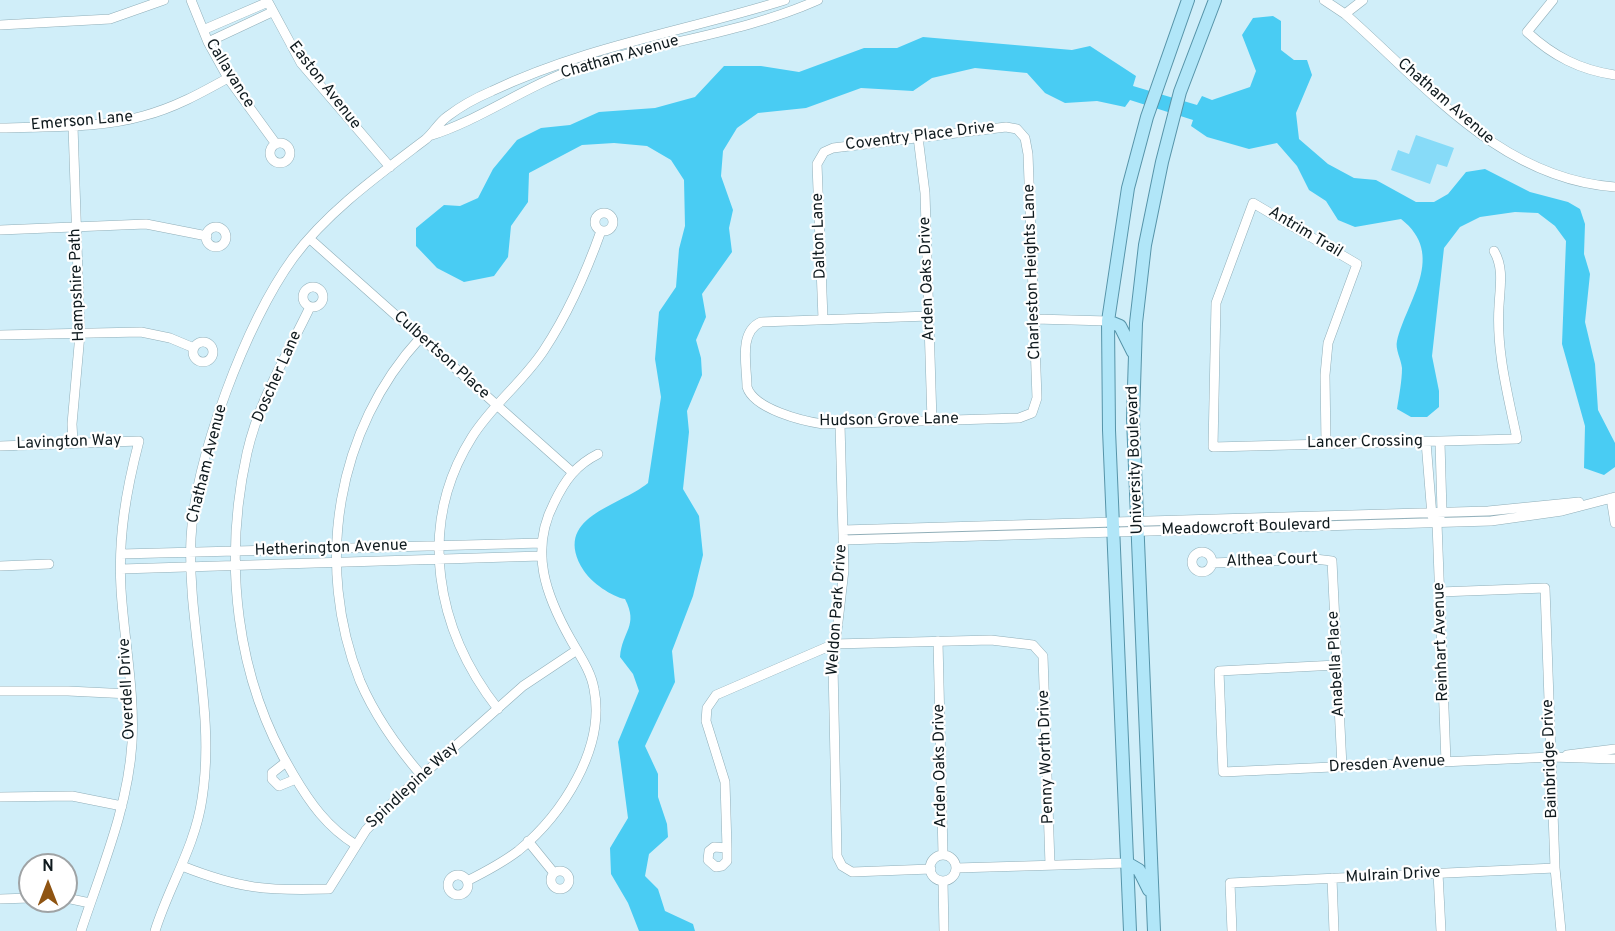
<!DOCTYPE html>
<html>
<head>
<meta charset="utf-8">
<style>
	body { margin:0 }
	#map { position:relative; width:1615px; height:931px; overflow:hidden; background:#d0eef9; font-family:Overpass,sans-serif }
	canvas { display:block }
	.north { position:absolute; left:18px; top:853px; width:60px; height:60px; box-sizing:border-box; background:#fff; border:2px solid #9fa3a5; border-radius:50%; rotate:0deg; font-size:16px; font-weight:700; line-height:24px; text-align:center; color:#0f1a1e }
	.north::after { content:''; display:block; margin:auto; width:21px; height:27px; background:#8f5412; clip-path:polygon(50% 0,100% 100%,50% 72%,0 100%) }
</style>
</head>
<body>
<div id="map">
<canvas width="1615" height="931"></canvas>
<div class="north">N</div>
</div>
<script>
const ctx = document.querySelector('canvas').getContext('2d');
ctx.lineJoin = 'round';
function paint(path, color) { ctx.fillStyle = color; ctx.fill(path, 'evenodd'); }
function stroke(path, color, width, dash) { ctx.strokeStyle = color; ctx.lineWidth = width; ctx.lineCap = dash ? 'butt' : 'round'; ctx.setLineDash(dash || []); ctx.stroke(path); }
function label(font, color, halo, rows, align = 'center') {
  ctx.font = font + ' Overpass,sans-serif'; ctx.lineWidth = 4.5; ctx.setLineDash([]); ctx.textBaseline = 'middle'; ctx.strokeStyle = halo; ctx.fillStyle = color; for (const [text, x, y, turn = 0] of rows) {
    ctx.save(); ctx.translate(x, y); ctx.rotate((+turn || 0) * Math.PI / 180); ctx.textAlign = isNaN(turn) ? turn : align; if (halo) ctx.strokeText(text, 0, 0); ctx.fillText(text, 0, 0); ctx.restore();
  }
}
paint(new Path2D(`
	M1416,135L1454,148L1447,167L1437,164L1430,184L1391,170L1398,150L1409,154Z`), '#87dbf8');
paint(new Path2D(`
	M1273,16L1281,21V50L1294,60H1307L1312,75L1296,113L1299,139L1328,164L1354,178L1376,180L1416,202H1434L1448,194L1466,172L1485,169L1530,192L1568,202L1580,209L1585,224L1584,254L1590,274L1585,322L1595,364L1598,410L1615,443V467L1604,475L1584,468L1585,426L1562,344L1566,241L1555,226L1538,213L1515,212L1480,217L1460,227L1444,248L1432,356L1439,391V407L1427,417H1411L1397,409C1399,396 1402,381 1402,368C1401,359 1395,349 1397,341C1407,300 1447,255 1401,219L1355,227L1338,220L1326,201L1309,190L1297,166L1277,143L1249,149L1207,137L1191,126L1193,120L1130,100L1125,107L1097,101L1065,103L1045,93L1027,73L975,68L932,78L913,91L861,88L806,108L758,113L737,128L723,151L721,176L733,210L729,228L732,252L702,294L706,317L696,340L701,358L702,375L687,411L689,432L683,489L699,516L703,555L693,596L672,651L675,682L645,746L658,774V797L667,824L668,837L649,854L645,876L658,889L665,911L693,924L695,931H639L628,903L611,874L610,848L628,818L618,742L639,691L633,674L620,657C622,631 639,626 625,599C612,597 591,582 584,571C550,517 619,507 648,483L661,397L655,359L659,312L676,287L679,249L685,226L684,180L671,160L647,146L614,143L582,145L529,173L528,202L511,226L508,257L494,276L464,282L437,268L416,246V228L444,205L460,206L478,198L493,169L517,140L541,128L570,125L599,112L655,108L695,97L724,66H761L799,72L864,48H897L923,37L1072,50L1090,46L1136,76L1133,86L1197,105L1202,96L1212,100L1250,87L1256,71L1242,35L1253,18Z`), '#49ccf3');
const minor = new Path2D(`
	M191,0L208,42L228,78L276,144
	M267,0L301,63L390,167
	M1324,0L1345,14C1426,85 1500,179 1615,187
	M1553,0L1527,32C1553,56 1580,70 1615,75
	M1345,14L1363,0
	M0,25L110,19L164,0
	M203,30L268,2
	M208,42L272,12
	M73,126L80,334L72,424L73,443
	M0,128C47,126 98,129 143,116C174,108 201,93 228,78
	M429,136C481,120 525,86 578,68C657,42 742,34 818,0
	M918,137L925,193L932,421
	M270 153a10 10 0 1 1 20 0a10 10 0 1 1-20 0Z
	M595 222a9 9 0 1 1 18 0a9 9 0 1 1-18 0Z
	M206 237a10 10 0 1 1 20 0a10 10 0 1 1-20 0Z
	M0,230L146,224L207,236
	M310,239L572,472
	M303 297a10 10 0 1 1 20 0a10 10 0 1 1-20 0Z
	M310,307C287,355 259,400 247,453C223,561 235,678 293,774C310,803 327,827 356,845
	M823,319L817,164L824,152L833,148L1006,127L1017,129L1025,138L1028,154L1037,398L1032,413L1019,418L823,424C802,421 754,409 747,387C747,366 738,332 761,322L929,316
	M1035,319L1108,321
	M0,335L141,332L170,338L194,348
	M421,337C336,429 314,565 360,681C375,716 397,747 422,776
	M193 352a10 10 0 1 1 20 0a10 10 0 1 1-20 0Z
	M840,424L844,570L833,665L837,856L842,866L852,872L931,869
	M1426,442L1432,516
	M1440,442L1442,512L1437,523L1446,762
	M1326,444L1325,375L1328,343L1357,264L1253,203L1216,303L1213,447L1517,439C1508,395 1496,351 1499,306C1500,286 1504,268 1494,251
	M0,446L139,441C126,491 118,537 121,589C124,640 135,692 132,743C128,808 101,870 81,931
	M1611,498L1615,523
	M843,530L1488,511L1579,502
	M843,540L1491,521L1562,511L1615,497
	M1192 562a10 10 0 1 1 20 0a10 10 0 1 1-20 0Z
	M121,554L542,543
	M1212,563L1315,559L1332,561L1342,767
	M0,566L49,564
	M121,569L541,556
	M1440,592L1545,588L1555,868L1561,931
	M938,641L943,855
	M1337,665L1219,671L1223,772L1551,757L1615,759
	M0,691H68L130,694
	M498,709C436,630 416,526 472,437C492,405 523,382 544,350C569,312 586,273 601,231
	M1567,755L1615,749
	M286,762L272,773V779L279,786L296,779
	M0,797L72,796L122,806
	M528,841L554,873
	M714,847L727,848V861L722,866L716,867L708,860L709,851Z
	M727,848L725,782L706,721L707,708L716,695L834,644L991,640L1033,645L1043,656L1050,865
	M930 868a13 13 0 1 1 26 0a13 13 0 1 1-26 0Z
	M182,866C240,889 267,891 329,889L366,830L400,795L523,686L577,650
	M956,868L1127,863
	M551 880a9 9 0 1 1 18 0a9 9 0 1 1-18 0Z
	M1438,873L1441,931
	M448 885a10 10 0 1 1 20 0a10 10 0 1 1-20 0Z
	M1332,878L1334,931
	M467,881C485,872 502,863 518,851C562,815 606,748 594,689C591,671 580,656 571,640C546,596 529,551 554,503C565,480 576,465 598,454
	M943,881L944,931
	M66,898L90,903
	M0,899L30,898
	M155,931C169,886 195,847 202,799C216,712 187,625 191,538C195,458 246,323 293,258C328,211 380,174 426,139C434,132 439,122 448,116C461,106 478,97 492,91C587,46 686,31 785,0
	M1232,931L1230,883L1555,868`);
const major = new Path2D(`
	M1108,321L1120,326L1133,352
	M1127,863L1139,870L1149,890
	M1130,931L1109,430L1108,321L1128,188L1147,117L1188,0
	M1154,931L1133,419L1136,323L1145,245L1162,162L1180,92L1215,0`);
stroke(minor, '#90aeb8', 10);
stroke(major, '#5694a9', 14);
stroke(minor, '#fff', 9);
stroke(major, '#b1e6f8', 12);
label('16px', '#0f1a1e', '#fff', [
	["Chatham Avenue",620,58,-16],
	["Callavance",229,74,58],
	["Easton Avenue",324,86,52],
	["Chatham Avenue",1445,102,41],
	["Emerson Lane",82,122,-5],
	["Coventry Place Drive",920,137,-7],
	["Antrim Trail",1305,233,31],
	["Dalton Lane",820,236,-92],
	["Charleston Heights Lane",1033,272,-92],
	["Arden Oaks Drive",928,279,-92],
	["Hampshire Path",78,285,-92],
	["Culbertson Place",441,356,42],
	["Doscher Lane",278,377,-66],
	["Hudson Grove Lane",889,421,-1],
	["Lavington Way",69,443,-2],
	["Lancer Crossing",1365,443,-1],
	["University Boulevard",1136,460,-92],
	["Chatham Avenue",208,464,-76],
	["Meadowcroft Boulevard",1246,528,-2],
	["Hetherington Avenue",331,549,-2],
	["Althea Court",1272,561,-2],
	["Weldon Park Drive",838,610,-86],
	["Reinhart Avenue",1442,642,-92],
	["Anabella Place",1337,664,-93],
	["Overdell Drive",128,689,-93],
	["Penny Worth Drive",1047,757,-92],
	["Bainbridge Drive",1551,759,-92],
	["Dresden Avenue",1387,765,-3],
	["Arden Oaks Drive",941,766,-91],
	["Spindlepine Way",413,786,-43],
	["Mulrain Drive",1393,876,-3]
]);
</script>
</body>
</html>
